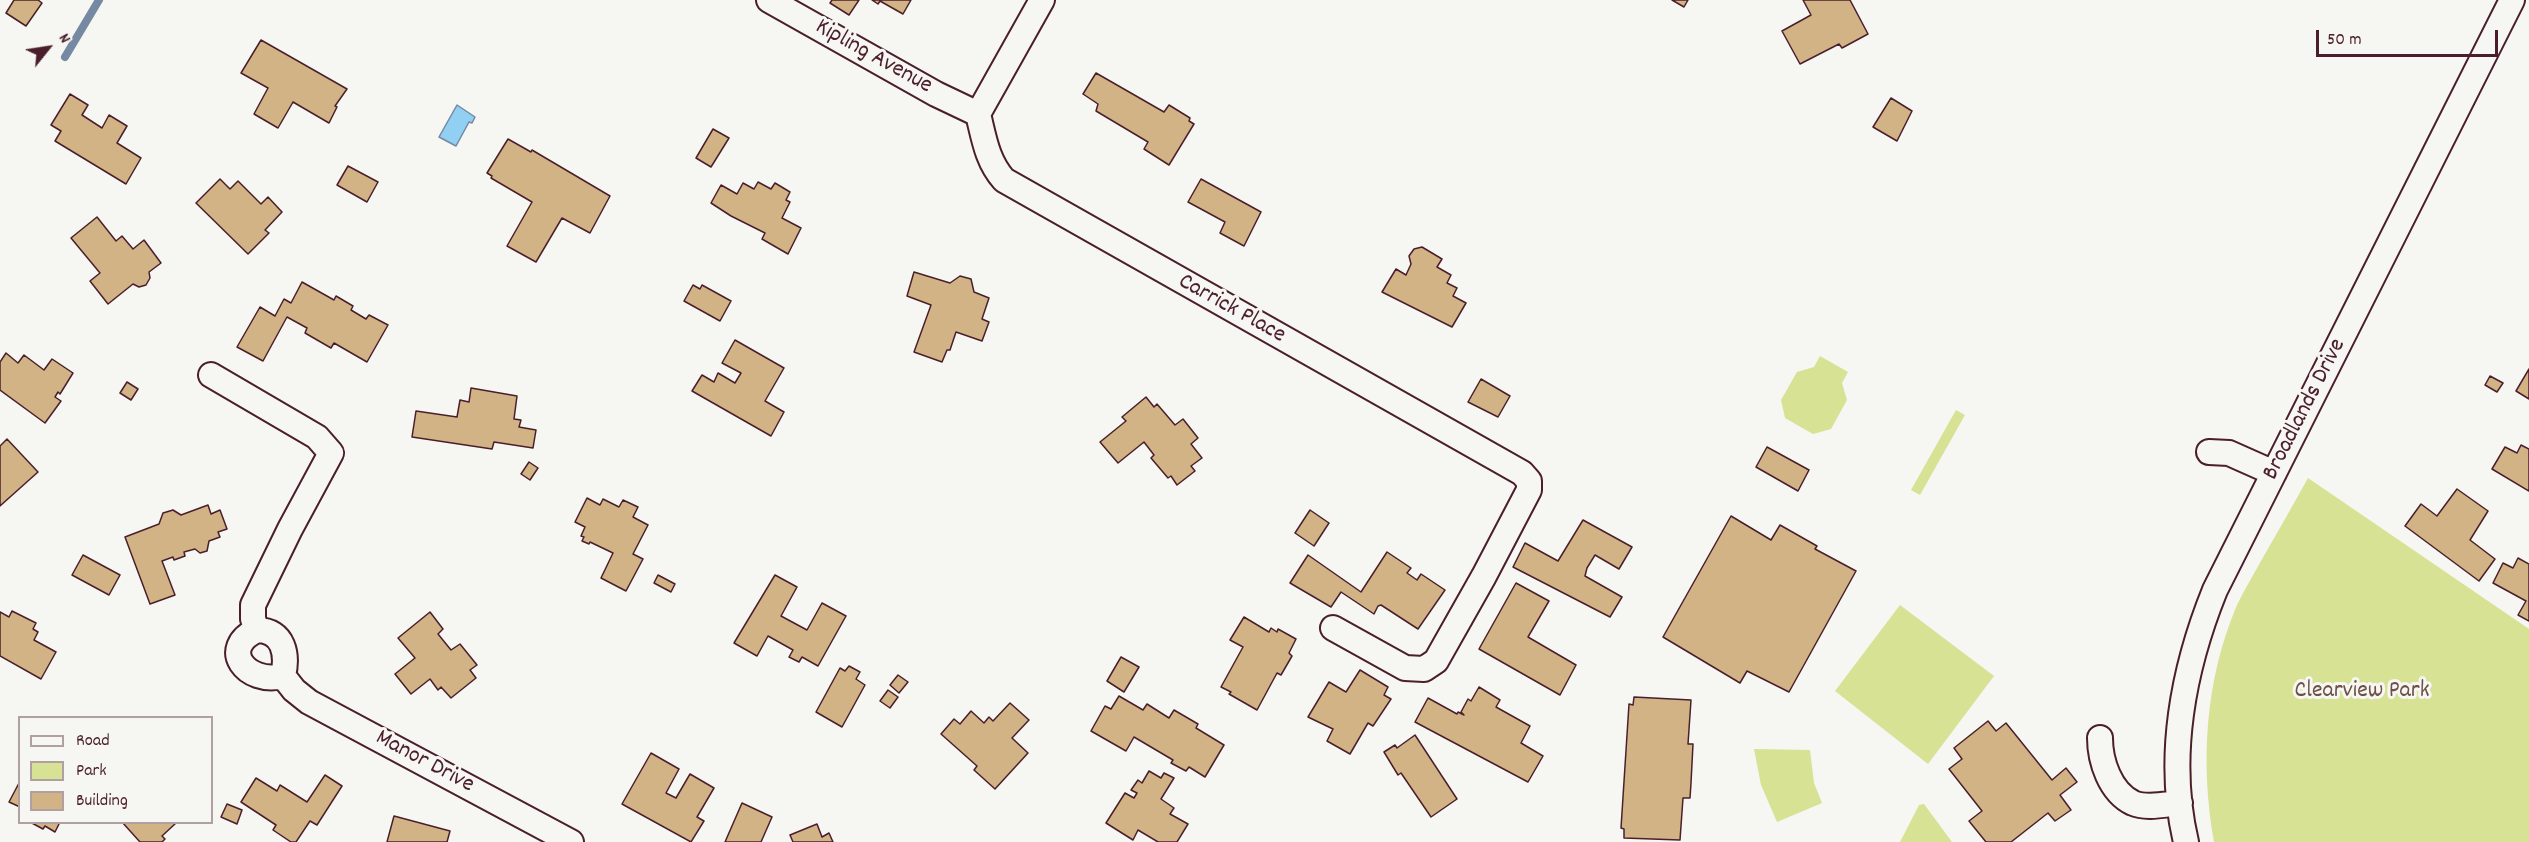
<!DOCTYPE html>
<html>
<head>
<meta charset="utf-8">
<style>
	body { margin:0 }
	#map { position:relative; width:2529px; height:842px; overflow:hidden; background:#f6f6f2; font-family:Dekko,sans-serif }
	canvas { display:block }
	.legend { position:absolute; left:18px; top:716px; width:195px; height:108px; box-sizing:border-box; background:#f6f6f2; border:2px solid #b1a0a2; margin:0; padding:8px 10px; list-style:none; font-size:18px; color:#4a1f2b }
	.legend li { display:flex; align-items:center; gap:12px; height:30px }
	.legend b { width:30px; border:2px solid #b1a0a2 }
	.north { position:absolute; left:18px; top:18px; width:60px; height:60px; -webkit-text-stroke:4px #f6f6f2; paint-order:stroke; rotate:60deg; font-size:16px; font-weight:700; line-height:24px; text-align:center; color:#4a1f2b }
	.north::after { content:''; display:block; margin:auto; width:21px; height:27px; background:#4a1f2b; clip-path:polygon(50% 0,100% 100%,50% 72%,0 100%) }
	.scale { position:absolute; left:2316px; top:30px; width:182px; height:27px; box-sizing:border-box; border:3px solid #4a1f2b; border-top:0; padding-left:8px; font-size:18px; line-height:21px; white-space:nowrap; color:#4a1f2b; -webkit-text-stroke:4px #f6f6f2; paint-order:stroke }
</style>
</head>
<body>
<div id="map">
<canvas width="2529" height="842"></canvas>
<ul class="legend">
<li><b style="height:8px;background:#f6f6f2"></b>Road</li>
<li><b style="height:16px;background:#d7e295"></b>Park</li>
<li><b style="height:16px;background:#d2b386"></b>Building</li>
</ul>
<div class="north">N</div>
<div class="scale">50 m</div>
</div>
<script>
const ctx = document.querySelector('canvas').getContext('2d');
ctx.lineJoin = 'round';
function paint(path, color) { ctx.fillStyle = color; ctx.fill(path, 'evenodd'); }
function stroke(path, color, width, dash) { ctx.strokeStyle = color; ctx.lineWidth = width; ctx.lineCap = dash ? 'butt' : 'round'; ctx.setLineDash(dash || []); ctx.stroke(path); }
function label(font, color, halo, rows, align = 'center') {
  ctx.font = font + ' Dekko,sans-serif'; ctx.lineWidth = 6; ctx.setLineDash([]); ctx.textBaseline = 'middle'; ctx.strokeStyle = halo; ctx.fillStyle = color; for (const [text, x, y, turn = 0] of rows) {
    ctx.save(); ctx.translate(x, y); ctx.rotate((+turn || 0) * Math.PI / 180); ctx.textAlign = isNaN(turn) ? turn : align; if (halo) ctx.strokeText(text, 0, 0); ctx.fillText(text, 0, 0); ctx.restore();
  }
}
paint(new Path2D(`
	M1820,356L1848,372L1842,383L1847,400L1831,429L1813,434L1785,418L1781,400L1797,372L1814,367Z
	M1956,410L1965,415L1920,495L1911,490Z
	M2308,478L2529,629V842H2214C2200,763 2205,680 2237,605C2244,590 2253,576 2261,561C2277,533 2293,505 2308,478Z
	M1900,605L1994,676L1928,764L1835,691Z
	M1754,749L1810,750L1814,783L1822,803L1777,822L1761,785Z
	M1924,804L1952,842H1900L1917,809L1919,805Z`), '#d7e295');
const water = new Path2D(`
	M457,105L475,117L472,123L469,122L456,146L439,137Z`);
paint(water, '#91d0f2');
stroke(water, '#7589a2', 1.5);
stroke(new Path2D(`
	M65,57L99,0`), '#7589a2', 8);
const building = new Path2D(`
	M14,0H38L42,3L26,26L6,13Z
	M832,0H859L849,15L830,3Z
	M872,0H911L903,14L880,1L878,4Z
	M1672,0H1688L1684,7Z
	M1803,0H1850L1868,34L1842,48L1839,44L1800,64L1782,31L1811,15Z
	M261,40L347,89L335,106L337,107L329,123L293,102L278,128L254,114L268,88L241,73Z
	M1096,73L1164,112L1169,105L1190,118L1189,121L1194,124L1169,165L1144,149L1148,142L1096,111L1098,104L1083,94Z
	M70,94L88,105L82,115L102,128L109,115L127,126L117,143L141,158L126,184L55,141L61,131L51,125Z
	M1891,98L1912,111L1897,141L1873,127Z
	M713,129L729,138L711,167L696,158Z
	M508,139L531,152L532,150L610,196L590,233L562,218L536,262L507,246L532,202L491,178L492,176L487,173Z
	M348,166L378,182L367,202L337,185Z
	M220,179L230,189L238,181L261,204L268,197L282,212L265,230L269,233L248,254L196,203Z
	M1201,179L1261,212L1244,246L1220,233L1225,222L1188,202Z
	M758,182L771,189L775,183L790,192L786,200L790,202L782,218L801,228L788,254L762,239L765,233L731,216L711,203L721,185L737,194L743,183L754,189Z
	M97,217L116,241L122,236L133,249L144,240L161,263L149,272L150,278L146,285L139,287L133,284L108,304L90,281L100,273L71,238Z
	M1422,247L1442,259L1437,267L1451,275L1447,283L1457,288L1453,296L1466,303L1452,327L1382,292L1396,269L1406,275L1411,264L1409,256L1414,249Z
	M914,272L950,283L960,276L971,279L974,292L989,298L982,319L989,322L982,341L956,332L950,350H947L942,362L914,352L931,305L907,296Z
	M302,282L334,300L336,296L353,306L351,310L366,319L369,315L388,325L367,362L334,343L331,348L305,333L307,328L287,317L263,361L237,347L260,307L275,316L284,299L291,303Z
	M693,285L700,289L702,285L731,301L720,321L684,301Z
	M735,340L784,368L765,401L784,412L771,436L692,391L702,375L714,382L718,373L735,383L741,373L722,363Z
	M6,353L18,363L24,355L44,370L52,359L73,373L60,394L58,392L55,397L61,401L45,423L0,390V362Z
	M2529,369V399L2516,391Z
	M2490,376L2503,383L2497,392L2485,385Z
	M1481,379L1510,396L1498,417L1468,402Z
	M127,382L138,389L131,400L120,393Z
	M471,388L517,396L514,419L521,420L519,427L536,430L533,448L494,442L492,449L412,437L416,411L457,417L460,400L469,402Z
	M1146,397L1154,407L1157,404L1175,425L1183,419L1198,438L1191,444L1202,458L1191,466L1195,471L1177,485L1171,476L1168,478L1151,458L1154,455L1144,442L1118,463L1100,442L1126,421L1122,417Z
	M7,439L38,472L0,506V446Z
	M2521,445L2529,449V491L2492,469L2505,447L2517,453Z
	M1767,447L1809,470L1798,491L1756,467Z
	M529,462L538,468L530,480L521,474Z
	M2457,489L2488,511L2470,540L2495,559L2479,581L2405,526L2421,504L2437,516Z
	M587,498L600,505L603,499L619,507L623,500L638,507L633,517L648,525L633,554L643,559L626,591L601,578L613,553L590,542L589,544L582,541L584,537L581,536L585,527L575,522Z
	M208,505L211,514L220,510L227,529L218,532L220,537L209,541L207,551L200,553L195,549L184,552L185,556L174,560L173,557L162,561L175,595L150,604L125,537L159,524L163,513L173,510L181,515Z
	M1310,510L1329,523L1314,546L1295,533Z
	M1731,516L1771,540L1780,525L1817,546L1815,549L1856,571L1789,692L1747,671L1740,683L1663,637Z
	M1583,520L1632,547L1619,569L1595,555L1587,568L1585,576L1622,597L1610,617L1513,567L1525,543L1558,561Z
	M1387,552L1411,568L1407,573L1417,580L1421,574L1445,590L1418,629L1381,605L1378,606L1374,614L1341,592L1331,607L1290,583L1308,555L1361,592Z
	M83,555L120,575L109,595L72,575Z
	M2518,558L2529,564V621L2518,615L2526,601L2493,583L2503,563L2513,568Z
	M658,575L675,584L671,592L654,583Z
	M775,575L797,587L781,616L807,630L822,603L846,616L818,666L802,657L799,662L789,657L793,650L768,636L757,656L734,643Z
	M1516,583L1549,601L1528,637L1576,665L1560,695L1479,649Z
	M12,611L36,623L33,629L38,632L34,640L56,652L41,679L0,656V612L9,617Z
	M430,612L443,629L438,634L451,650L460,644L477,665L470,670L476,678L451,698L441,687L438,690L430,679L411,694L395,674L415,658L398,638Z
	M1244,617L1269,632L1271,628L1277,632L1278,629L1296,639L1289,653L1292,656L1281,675L1277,673L1257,710L1229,694L1231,692L1221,687L1243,647L1230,640Z
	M1121,657L1139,667L1124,692L1107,681Z
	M849,666L860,672L856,679L865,685L842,727L816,712L840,668L845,671Z
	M1360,670L1388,687L1384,695L1391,699L1373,726L1368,723L1350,754L1327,741L1333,729L1308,717L1329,682L1346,692Z
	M898,675L908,682L899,693L890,685Z
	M1479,687L1500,700L1496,707L1530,726L1521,743L1543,756L1528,782L1415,722L1428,698L1457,714L1458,712L1464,715L1461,712L1468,699L1471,701Z
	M888,690L898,697L890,708L880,701Z
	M1119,696L1143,710L1147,704L1169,718L1174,710L1198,724L1196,728L1224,745L1205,777L1189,767L1186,771L1171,763L1173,760L1134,737L1126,751L1091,731L1105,706L1111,709Z
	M1634,697L1691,700L1688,744H1693L1691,783L1690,798H1683L1680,840L1624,838V829L1621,828L1629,704L1633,705Z
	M1010,703L1029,720L1012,738L1028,753L995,789L974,770L977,766L941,734L954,719L960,724L971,711L984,723L989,717L993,721Z
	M1988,721L1996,731L2006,723L2052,780L2066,768L2077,782L2060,795L2071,810L2055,821L2048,813L2011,842H1986L1969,821L1982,811L1949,769L1962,759L1954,748Z
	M1415,735L1457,799L1431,817L1401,773L1398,775L1384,752L1395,745L1397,748Z
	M651,753L679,769L666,793L676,798L690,774L714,788L697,817L704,821L691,842L622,804Z
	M1149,771L1161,778L1164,773L1174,778L1161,799L1174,808L1170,814L1188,824L1177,842H1158L1138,830L1133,840L1106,823L1125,793L1134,798L1137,793L1131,790L1138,780L1142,783Z
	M325,775L342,786L317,825L310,821L296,842H291L273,830L276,825L241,802L256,778L277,791L280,785L307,802Z
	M19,783H20V807L9,802Z
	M742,803L772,817L761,842H725Z
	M227,804L242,810L237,824L221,817Z
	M394,816L450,831L447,842H387Z
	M30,822H60L55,832L45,826L43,829Z
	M122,822H176V823L162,836L165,839L162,842H140Z
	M817,824L822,837L829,833L833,842H793L790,835Z`);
paint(building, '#d2b386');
stroke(building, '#4a1f2b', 1.5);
const minor = new Path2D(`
	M769,0L936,94L978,114
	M978,114C984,138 987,161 1004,180L1522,473L1529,481V490L1484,576L1436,661L1424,669L1405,668L1333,628
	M978,114L1042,0
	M211,375L317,437L331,453L290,529L253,605V619L257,630
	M2209,452L2229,453L2274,473
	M257,630C284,630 288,655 283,676C246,685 218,648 257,630Z
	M283,676L294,690L309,702L571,842
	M2100,738C2100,761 2110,792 2133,803C2147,809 2166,804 2180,803
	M2186,842C2166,758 2183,669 2215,590L2512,0`);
stroke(minor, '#4a1f2b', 28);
stroke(minor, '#f6f6f2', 24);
label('24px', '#4a1f2b', '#f6f6f2', [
	["Kipling Avenue",873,58,29],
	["Carrick Place",1231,310,29],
	["Broadlands Drive",2306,410,-63],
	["Manor Drive",424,763,28]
]);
label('24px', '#6d5046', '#f6f6f2', [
	["Clearview Park",2362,693]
]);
</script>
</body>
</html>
